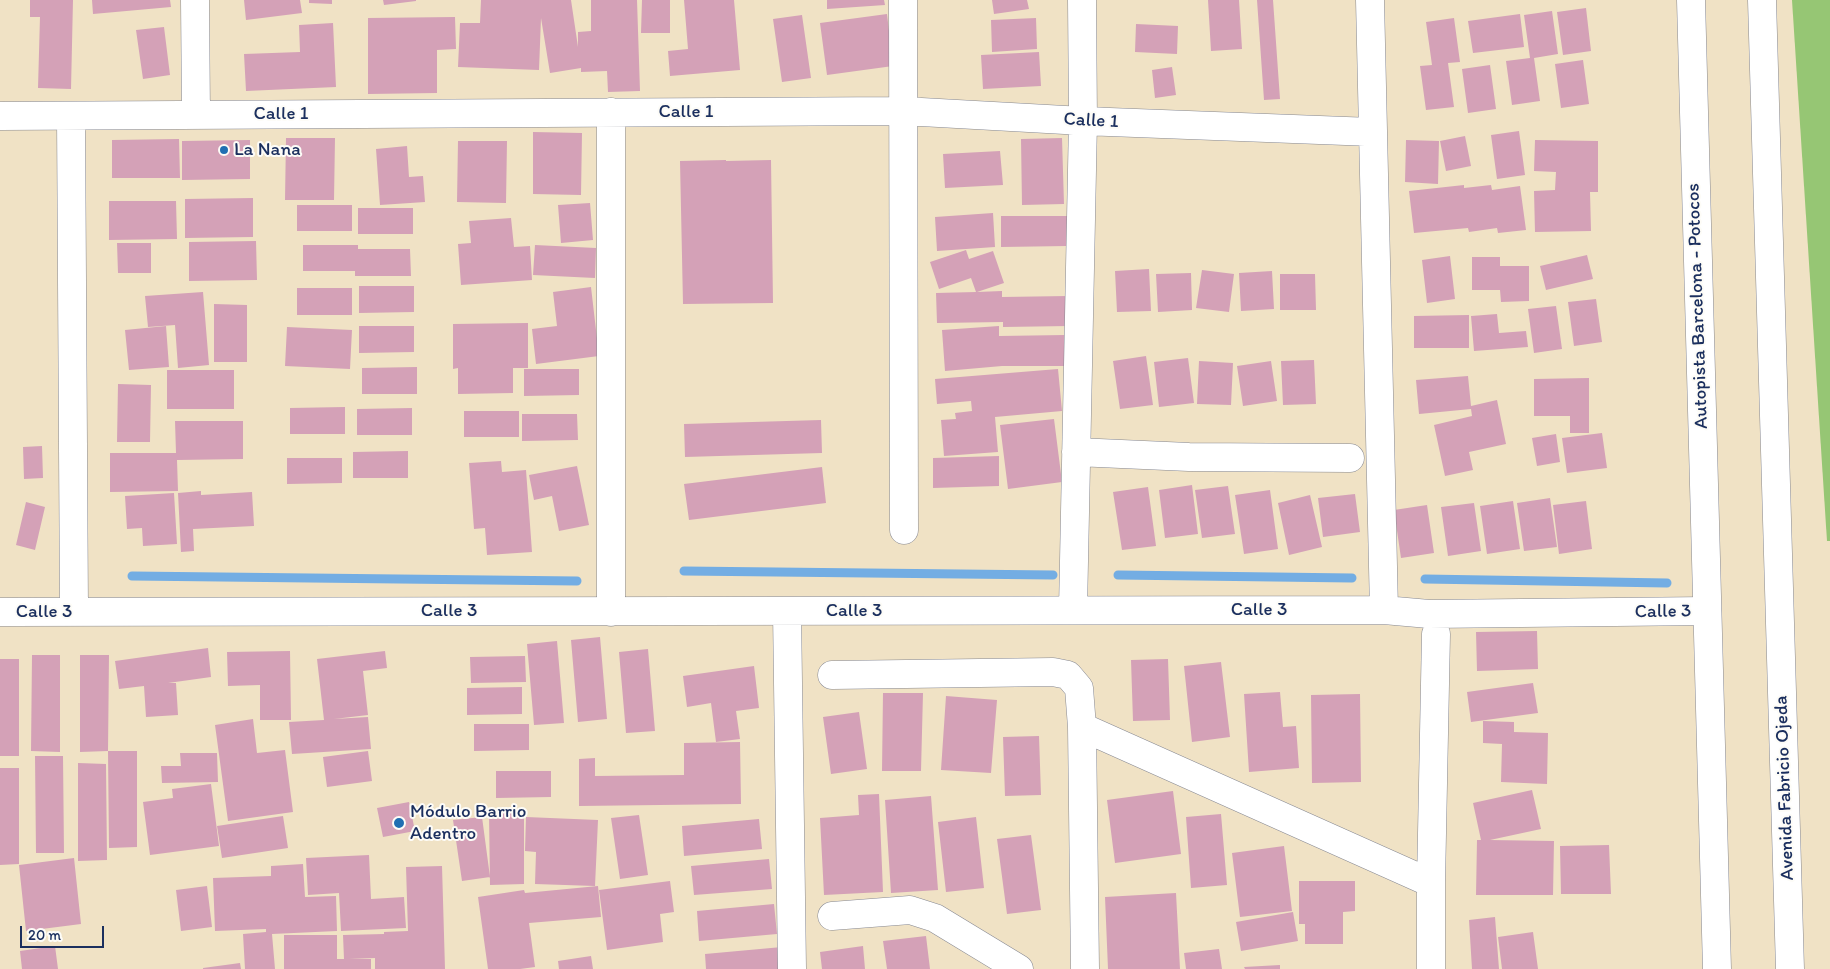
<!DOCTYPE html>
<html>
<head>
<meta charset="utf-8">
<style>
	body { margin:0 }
	#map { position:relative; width:1830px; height:969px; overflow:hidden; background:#f0e2c5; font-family:Itim,sans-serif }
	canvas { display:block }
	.scale { position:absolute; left:20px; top:926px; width:84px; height:22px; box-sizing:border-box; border:2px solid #1b2f5e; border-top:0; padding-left:6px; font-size:15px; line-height:18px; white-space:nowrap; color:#1b2f5e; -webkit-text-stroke:4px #fdfcf7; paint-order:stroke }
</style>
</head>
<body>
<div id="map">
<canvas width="1830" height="969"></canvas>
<div class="scale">20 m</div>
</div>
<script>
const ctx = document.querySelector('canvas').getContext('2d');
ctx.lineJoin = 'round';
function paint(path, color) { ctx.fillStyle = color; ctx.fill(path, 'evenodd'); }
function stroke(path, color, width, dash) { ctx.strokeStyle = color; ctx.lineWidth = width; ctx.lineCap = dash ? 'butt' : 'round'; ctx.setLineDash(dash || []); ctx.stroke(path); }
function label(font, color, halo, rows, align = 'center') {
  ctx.font = font + ' Itim,sans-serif'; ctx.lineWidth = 4; ctx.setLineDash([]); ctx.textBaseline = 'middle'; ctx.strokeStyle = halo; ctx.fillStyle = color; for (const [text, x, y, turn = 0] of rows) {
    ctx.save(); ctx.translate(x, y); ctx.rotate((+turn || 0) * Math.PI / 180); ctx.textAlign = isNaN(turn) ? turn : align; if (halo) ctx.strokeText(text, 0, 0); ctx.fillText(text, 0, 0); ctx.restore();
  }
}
paint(new Path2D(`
	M1792,0H1830V541H1827Z`), '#96c674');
stroke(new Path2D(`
	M684,571L1053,575
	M1118,575L1352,578
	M132,576L577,581
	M1425,579L1667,583`), '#73ade3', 9);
paint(new Path2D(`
	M30,0H73L71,89L38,88L40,17H30Z
	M92,0H170L171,7L93,14Z
	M244,0H300L302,13L246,20Z
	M309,0H332V4L309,3Z
	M383,0H416V1L384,5Z
	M481,0H571L578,47V32L591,31V0H637L640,91L608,92L607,71L581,72V68L550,73L541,18L539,70L458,67L460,23H480Z
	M642,0H670V33H641Z
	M684,0H734L740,70L670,76L668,51L688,49Z
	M827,0H884L885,5L827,9Z
	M992,0H1027L1029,9L994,14Z
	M1208,0H1239L1242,49L1211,51Z
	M1257,0H1273L1280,99L1264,100Z
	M1586,8L1591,51L1563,55L1557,12Z
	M1552,11L1558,54L1534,58L1540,101L1512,105L1506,61L1530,58L1524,15Z
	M887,14L893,66L827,75L820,23Z
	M1520,14L1524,47L1473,53L1468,21Z
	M802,15L811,78L782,82L773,19Z
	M455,17L456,49L437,50V93L368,94V18Z
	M1036,18L1037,49L992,52L991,20Z
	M1454,18L1460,62L1448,63L1454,107L1426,110L1420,66L1432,65L1426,22Z
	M333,23L336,87L246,91L244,54L300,52L299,25Z
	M1136,24L1178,26L1177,54L1135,52Z
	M164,27L170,75L143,79L136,30Z
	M1039,52L1041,86L983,89L981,55Z
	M1583,60L1589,104L1561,108L1555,64Z
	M1490,65L1496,109L1468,113L1462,69Z
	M1172,67L1176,95L1155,98L1152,70Z
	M1519,131L1525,175L1497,179L1491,135Z
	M533,132L582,133L581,195L533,194Z
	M1465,136L1471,166L1446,171L1440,141Z
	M286,138H335L334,200H285Z
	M1062,138L1064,204L1022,205L1021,139Z
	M179,139L180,178H112V140Z
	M250,140V179L182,180V141Z
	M1406,140L1439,141L1438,184L1405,182Z
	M1535,140L1598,141V192H1590L1591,231L1535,232L1534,191L1555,190L1556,172L1534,171Z
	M458,141H507L506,203L457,202Z
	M407,146L409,177L423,176L425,202L380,205L376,149Z
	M1000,151L1003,185L945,188L943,154Z
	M726,160V161L771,160L773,303L683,304L680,161Z
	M1464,185V188L1491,185L1492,190L1520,186L1526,230L1498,233L1497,228L1469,232L1468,228L1414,233L1409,191Z
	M253,198V237L185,238V199Z
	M109,201H176L177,239L109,240Z
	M590,203L593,240L561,243L558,205Z
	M297,205H352V231H297Z
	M358,208H413V234H358Z
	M993,213L995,247L937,251L935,217Z
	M1001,216H1067V246L1001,247Z
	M511,218L514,247L530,246L532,280L461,285L458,244L471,243L469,221Z
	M256,241L257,280L189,281V242Z
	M117,243H151V273H118Z
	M303,245H358V249H410L411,276H355V271H303Z
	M535,245L596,248L595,278L533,275Z
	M966,250L969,259L993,251L1004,283L977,292L1002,291V297L1068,296L1069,326L1003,327V322L937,323L936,293L976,292L971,278L939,289L930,262Z
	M1587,255L1593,279L1546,290L1540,266Z
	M1450,256L1455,299L1427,303L1422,260Z
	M1472,257H1500V266H1529V301L1501,302L1500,290H1472Z
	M1149,269L1151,311L1117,312L1115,271Z
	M1202,270L1234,274L1229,312L1196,308Z
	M1272,271L1274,309L1241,311L1239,273Z
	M1191,273L1192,310L1158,312L1156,274Z
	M1280,274H1315L1316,310H1280Z
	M359,286H414V312L359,313Z
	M591,287L599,356L536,364L532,329L557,326L553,292Z
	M297,288H352V315H297Z
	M203,292L209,365L178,368L175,325L148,327L145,296Z
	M1596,299L1602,342L1574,346L1568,302Z
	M214,304L247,305V362H214Z
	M1556,306L1562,349L1534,353L1528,309Z
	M1497,314L1499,333L1526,331L1528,347L1474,351L1471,316Z
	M1469,315V348H1414V316Z
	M528,323V368H513V393L458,394V368L453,369V324Z
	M166,326L169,367L129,370L125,330Z
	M359,326H414V352L359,353Z
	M999,326V336L1065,335V366H1002L945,371L942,330Z
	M287,327L352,330L350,369L285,366Z
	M1146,356L1153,405L1120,409L1113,361Z
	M1188,358L1194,403L1159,407L1154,362Z
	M1314,360L1316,404L1283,405L1281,361Z
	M1199,361L1233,363L1231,405L1197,404Z
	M1271,361L1277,401L1243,406L1237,366Z
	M417,367V394H362V368Z
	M524,369H579V395L524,396Z
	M1058,369L1062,411L995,417L998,452L944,456L941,420L956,419L955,413L972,411L971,401L937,404L935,379Z
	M167,370H234V409H167Z
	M1468,376L1471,406L1497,400L1506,444L1469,452L1473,470L1445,476L1434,425L1472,416L1471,409L1419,414L1416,380Z
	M1589,378V433H1570V416H1534V379Z
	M118,384L151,385L150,442H117Z
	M345,407V434H290V408Z
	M412,408V435H357V409Z
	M464,411H519V437H464Z
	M522,414H577L578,440L522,441Z
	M1054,419L1062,482L1008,489L1000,425Z
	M821,420L822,453L685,457L684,424Z
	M175,421H243V459L177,460L178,491L110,492V453H176Z
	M1602,433L1607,468L1567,473L1562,438Z
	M1556,434L1560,462L1537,466L1532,438Z
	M42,446L43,478L24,479L23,447Z
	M408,451V478H353V452Z
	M999,456V486L933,488V458Z
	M287,458H342V483L287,484Z
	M501,461L502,472L526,470L532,552L487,555L485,528L474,529L469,463Z
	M577,466L589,525L559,531L552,496L534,500L529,475Z
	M822,467L826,503L689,520L684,484Z
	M1192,485L1198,534L1165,538L1159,490Z
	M1228,486L1235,534L1202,538L1195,490Z
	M1148,487L1156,546L1122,550L1113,492Z
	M1270,490L1278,549L1244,554L1235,495Z
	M201,491V495L252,492L254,526L193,529L194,551L181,552L178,493Z
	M174,493L177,544L143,546L142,528L127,529L125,496Z
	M1355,494L1360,532L1323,537L1318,498Z
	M1310,495L1322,547L1289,555L1278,503Z
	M1550,498L1557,547L1524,551L1517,503Z
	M1513,501L1520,549L1487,554L1480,506Z
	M1586,501L1592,549L1559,554L1553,505Z
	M26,502L45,507L35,550L16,545Z
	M1474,503L1481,551L1448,556L1441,507Z
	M1427,505L1434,553L1401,558L1394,510Z
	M1537,631L1538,669L1477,671L1476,632Z
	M600,637L607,719L578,722L571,640Z
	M557,641L564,723L534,725L527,644Z
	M208,648L211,677L168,683H176L178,715L146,717L144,686L119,689L115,661Z
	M648,649L655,731L626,733L619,652Z
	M290,651L291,720H260V685L228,686L227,652Z
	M385,651L387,668L363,671L368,715L334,719L368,717L371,749L292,754L289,722L324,720L317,659Z
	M32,655H60V752L31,751Z
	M80,655H109L108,751H137V847L109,848L108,751L80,752Z
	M525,656L526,682L471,683L470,657Z
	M0,659H19V756H0Z
	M1168,659L1170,720L1133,721L1131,660Z
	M1221,662L1230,737L1192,742L1184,666Z
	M754,666L759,708L736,711L740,739L716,742L711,703L687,707L683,676Z
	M1533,683L1538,713L1471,722L1467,692Z
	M522,687V714L467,715V688Z
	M1280,692L1283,727L1296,726L1299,768L1249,772L1244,694Z
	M883,693H923L921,771H882Z
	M1360,694L1361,782L1312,783L1311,695Z
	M946,696L997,700L991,773L941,770Z
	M859,712L867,769L831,774L823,717Z
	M253,719L257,753L285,750L293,812L228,821L215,725Z
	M1483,721L1514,722V732L1548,733L1547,784L1501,782L1502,744L1483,743Z
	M474,724H529V750L474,751Z
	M1039,736L1041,795L1005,796L1003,737Z
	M740,742L741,804L579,806V759L595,758V776L684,775V743Z
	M368,751L372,781L327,787L323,757Z
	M180,753H217L218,782L162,783L161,766H181Z
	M35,756H63L64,853H36Z
	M78,763L106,764L107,860L78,861Z
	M0,768H19V864L0,865Z
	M496,771H551V797L496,798Z
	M211,784L219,846L150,855L143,802L173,798L172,789Z
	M1532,790L1541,829L1490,840L1554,841L1553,895H1476L1477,840H1481L1473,803Z
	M1173,791L1181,854L1115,863L1107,800Z
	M879,794L883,892L824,895L820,818L859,815L858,795Z
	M931,796L938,890L891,893L885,800Z
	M409,802L415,831L383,837L377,808Z
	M489,812H524V884L490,885Z
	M1221,814L1227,885L1191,888L1186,817Z
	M639,815L648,875L620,879L611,818Z
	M283,816L288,848L222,858L217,826Z
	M482,817L490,877L462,881L453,820Z
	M526,817L598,820L595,886L535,884L536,852L525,851Z
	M976,817L984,888L946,892L938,822Z
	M759,819L762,849L684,856L682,826Z
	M1031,835L1041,910L1007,914L997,839Z
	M1609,845L1611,894H1561L1560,846Z
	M1284,846L1292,911L1240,917L1232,853Z
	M369,855L371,899L404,897L406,928L341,931L339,893L308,895L306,858Z
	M74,858L81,924L26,931L19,865Z
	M769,859L772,889L694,895L691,866Z
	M303,864L305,897L336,896L337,931L272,934L275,969H245L243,934L266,932V929L215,931L213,878L271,876V866Z
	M442,866L445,969H375V958L349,959H371V969H284V935H337V959H344L343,935L384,934V932L408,931L406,867Z
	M670,881L674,912L660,914L663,942L607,950L599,890Z
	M1299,881H1355V911L1343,912V944H1305V924H1299Z
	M207,886L212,927L181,931L176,890Z
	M598,886L601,917L529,923L535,967L520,969H488L478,897L524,890L525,893Z
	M1176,893L1180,969H1108L1105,897Z
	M774,904L777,934L699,941L697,911Z
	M1293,912L1298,941L1241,951L1236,922Z
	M1495,917L1499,969H1472L1469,920Z
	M1533,932L1538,969H1502L1498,937Z
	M926,936L930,969H887L883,941Z
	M55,946L58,969H22L20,951Z
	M863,946L865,969H822L820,952Z
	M782,947L784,969H706L705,954Z
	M1219,949L1222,969H1186L1184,953Z
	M591,956L593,969H559L558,961Z
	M240,963L241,969H203V968Z
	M1280,965V969H1245L1244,967Z`), '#d4a1b7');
const street = new Path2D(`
	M195,0L196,115
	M903,0L904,530
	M1370,0L1384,610
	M0,116L903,111L1083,121L1372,132
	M71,116L74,612
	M1076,452L1189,457L1350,458
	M1073,610L1083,121L1082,0
	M787,611L792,969
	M0,612L1384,610L1429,614L1707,611
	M611,612V112
	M832,675L1053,672L1068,675L1079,688L1082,727L1085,969
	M1082,727L1431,883
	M832,916L910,910L935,918L1019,969
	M1431,969V883L1436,634`);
const secondary = new Path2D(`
	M1691,0L1717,969
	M1762,0L1790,969`);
stroke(street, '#868892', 29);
stroke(secondary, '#868892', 29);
stroke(street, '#fff', 28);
stroke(secondary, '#fff', 28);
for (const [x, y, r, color] of [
	[224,150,5,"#1f6fb2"],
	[399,823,6,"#1f6fb2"]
]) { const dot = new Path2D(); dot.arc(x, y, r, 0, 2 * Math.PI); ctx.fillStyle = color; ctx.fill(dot); stroke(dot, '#fdfcf7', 2); }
label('19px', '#1b2f5e', '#fdfcf7', [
	["Calle 1",686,112],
	["Calle 1",281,114],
	["Calle 1",1091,121,3],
	["Autopista Barcelona - Potocos",1698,306,-92],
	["Calle 3",1259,610],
	["Calle 3",449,611],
	["Calle 3",854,611],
	["Calle 3",44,612],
	["Calle 3",1663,612,-1],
	["Avenida Fabricio Ojeda",1785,788,-92]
]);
label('19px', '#1b2f5e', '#fdfcf7', [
	["La Nana",234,150],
	["Módulo Barrio",410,812],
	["Adentro",410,834]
], 'left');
</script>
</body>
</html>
